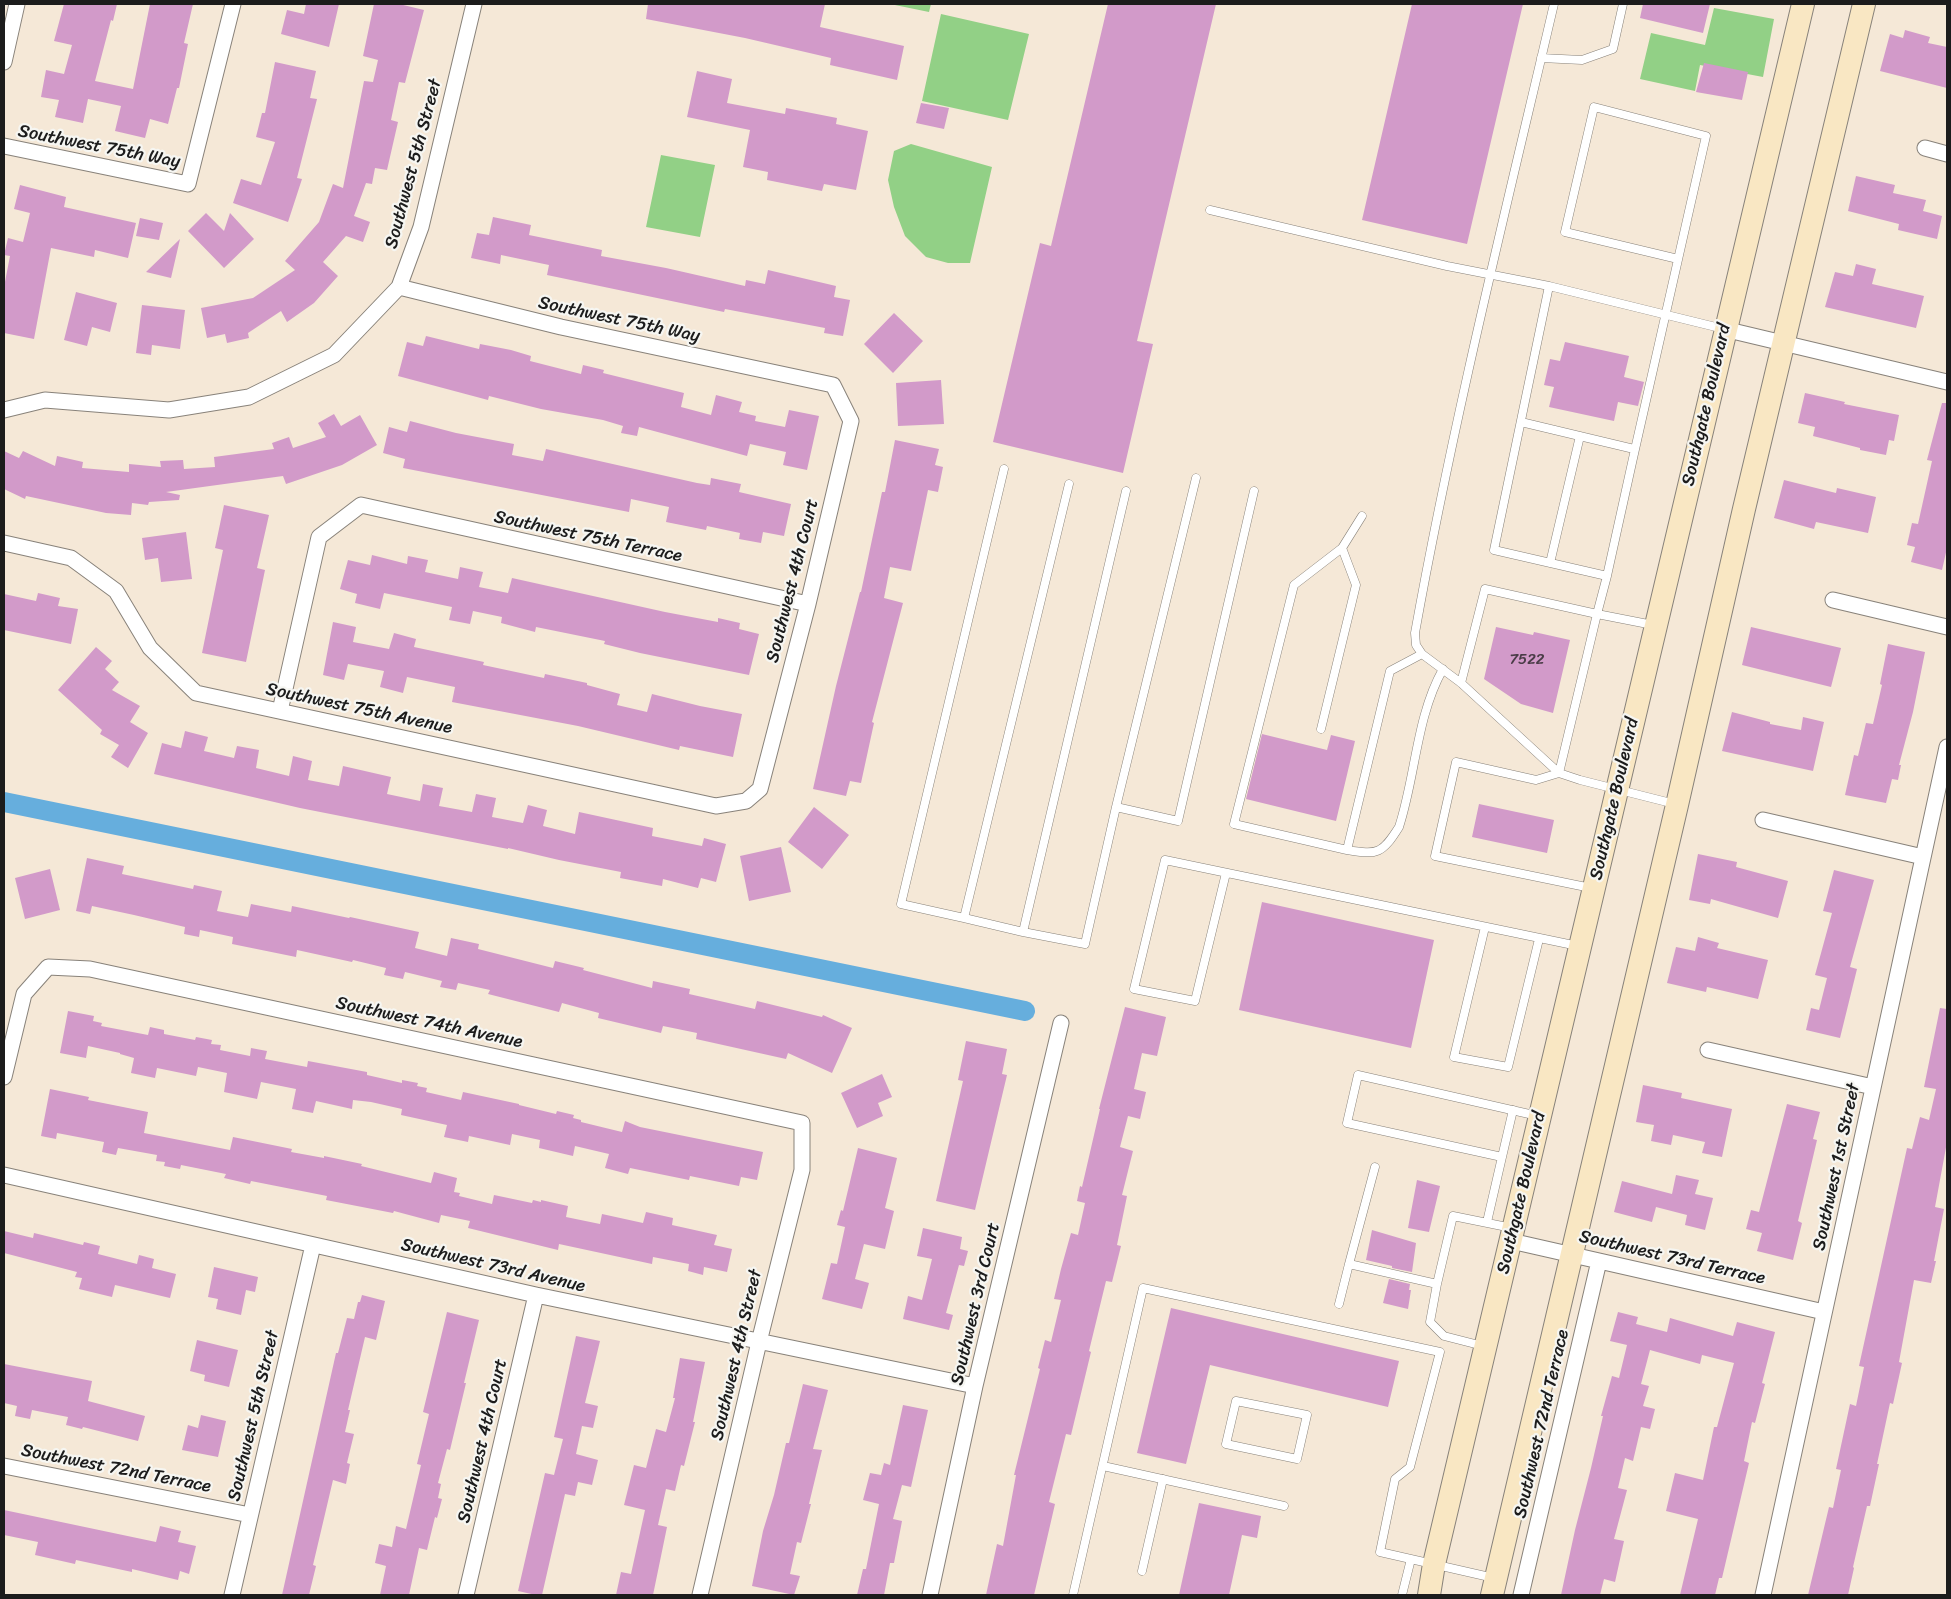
<!DOCTYPE html>
<html>
<head>
<meta charset="utf-8">
<style>
	body { margin:0 }
	#map { position:relative; width:1951px; height:1599px; overflow:hidden; background:#f5e8d7; font-family:Sriracha,sans-serif }
	canvas { display:block }
	.frame { position:absolute; inset:0; border:5px solid #1c1c1c; pointer-events:none }
</style>
</head>
<body>
<div id="map">
<canvas width="1951" height="1599"></canvas>
<div class="frame"></div>
</div>
<script>
const ctx = document.querySelector('canvas').getContext('2d');
ctx.lineJoin = 'round';
function paint(path, color) { ctx.fillStyle = color; ctx.fill(path, 'evenodd'); }
function stroke(path, color, width, dash) { ctx.strokeStyle = color; ctx.lineWidth = width; ctx.lineCap = dash ? 'butt' : 'round'; ctx.setLineDash(dash || []); ctx.stroke(path); }
function label(font, color, halo, rows, align = 'center') {
  ctx.font = font + ' Sriracha,sans-serif'; ctx.lineWidth = 4.5; ctx.setLineDash([]); ctx.textBaseline = 'middle'; ctx.strokeStyle = halo; ctx.fillStyle = color; for (const [text, x, y, turn = 0] of rows) {
    ctx.save(); ctx.translate(x, y); ctx.rotate((+turn || 0) * Math.PI / 180); ctx.textAlign = isNaN(turn) ? turn : align; if (halo) ctx.strokeText(text, 0, 0); ctx.fillText(text, 0, 0); ctx.restore();
  }
}
paint(new Path2D(`
	M890,4H931L929,12Z
	M1714,8L1774,19L1763,77L1700,65L1695,91L1640,79L1651,33L1705,45Z
	M941,14L1029,34L1008,120L922,101Z
	M911,144L992,167L970,263H948L926,257L905,236L894,207L888,180L894,151Z
	M661,155L715,165L700,237L646,227Z`), '#92d086');
stroke(new Path2D(`
	M4,802L1025,1011`), '#66aedd', 20);
paint(new Path2D(`
	M64,4H117L113,21L111,20L95,81L133,89L150,4H193L184,43L188,44L179,88H177L168,124L150,119L145,138L115,131L121,106L88,99L83,123L55,117L59,100L41,97L46,70L64,74L72,45L54,41Z
	M306,4H339L329,47L281,34L287,10L304,14Z
	M374,4H399L424,10L405,83L399,82L391,120L398,122L387,170L375,168L372,184L366,183L354,216L370,222L363,242L346,236L323,262L338,276L314,303L287,322L281,311L248,333L249,338L227,343L225,334L207,338L201,308L253,298L295,270L285,261L319,222L333,184L343,188L364,81L373,82L378,60L363,56Z
	M648,4H825L820,27L904,46L897,80L830,65L831,58L745,38L646,19Z
	M1108,4H1216L1137,341L1153,344L1123,473L993,442L1040,243L1051,246Z
	M1412,4H1523L1467,244L1362,220Z
	M1643,4H1710L1703,33L1640,18Z
	M1905,30L1930,37L1928,43L1947,47V88L1880,71L1890,34L1903,38Z
	M275,62L316,71L310,98L317,99L297,178L302,179L288,222L233,203L241,179L261,185L275,142L256,137L262,113H265Z
	M1704,63L1748,72L1742,100L1696,92Z
	M697,71L732,79L727,103L785,114L786,108L837,118L836,124L868,131L856,190L824,184L822,191L767,180L768,172L743,167L750,130L687,117Z
	M921,103L949,108L944,129L916,123Z
	M1856,176L1895,185L1893,193L1926,200L1923,211L1942,216L1937,239L1898,230L1899,224L1848,211Z
	M20,185L66,197L64,207L136,223L128,258L95,250L94,257L51,248L34,339L4,333V287L10,256L4,255L8,238L23,242L30,213L14,209Z
	M206,213L224,231L230,213L254,239L224,268L188,231Z
	M493,217L531,225L529,235L602,250L601,256L666,268L745,286L746,280L765,284L768,270L836,286L834,297L850,300L843,336L824,333L825,328L725,309L724,312L547,275L549,265L501,255L500,264L471,258L477,233L489,235Z
	M140,218L163,223L159,240L136,236Z
	M180,239L171,278L146,272Z
	M1856,264L1876,269L1872,284L1924,296L1916,328L1825,307L1835,272L1853,276Z
	M76,292L117,303L110,332L92,327L87,346L64,340Z
	M142,305L185,310L180,349L152,345L151,355L136,353Z
	M894,313L923,341L893,373L864,344Z
	M426,336L479,349L480,344L511,350L531,356L530,361L581,374L583,365L604,370L603,373L684,393L681,407L711,415L716,395L742,402L739,412L756,416L755,421L785,427L789,410L819,416L807,470L783,465L786,452L750,444L747,456L639,427L637,436L621,433L623,426L603,420L541,409L489,396L488,400L398,376L407,342L423,346Z
	M1565,342L1629,356L1624,377L1644,382L1638,406L1618,402L1614,421L1549,407L1554,387L1544,385L1550,359L1560,361Z
	M941,380L944,424L898,426L896,383Z
	M1805,393L1845,402L1844,404L1899,415L1894,441L1889,440L1886,455L1860,450V448L1813,436L1815,427L1798,423Z
	M1942,403H1947V548L1942,570L1911,562L1915,547L1907,545L1912,523L1918,524L1932,461L1927,460Z
	M334,414L341,426L360,415L377,445L342,465L286,484L283,476L166,492L180,495L179,500L149,502L148,505L132,503L131,515L106,513L26,496L25,499L4,489V451L19,458L23,451L55,466L57,456L83,462L82,468L129,472V464L161,467L160,461L183,460L184,469L215,467L214,457L274,449L272,443L289,437L293,448L326,437L318,423Z
	M410,421L456,433L514,444L512,455L543,461L546,449L697,483L710,485L711,478L741,484L739,492L791,504L784,536L763,532L761,543L739,539L740,533L707,526L706,530L666,522L669,507L631,499L629,512L403,468L405,459L383,453L389,427L407,432Z
	M895,440L939,449L935,465L943,467L938,492L928,490L911,571L890,567L884,598L903,603L872,722L874,723L861,783L850,781L846,796L813,789L836,686L860,592H861L882,492H885Z
	M1784,480L1836,493L1837,488L1876,497L1868,533L1816,522L1814,529L1774,518Z
	M224,505L269,515L257,568L265,570L246,662L202,653L223,550L215,548Z
	M186,532L192,579L161,582L158,558L145,560L142,538Z
	M372,555L407,564L408,556L428,560L425,572L458,579L460,567L483,572L479,587L508,593L512,578L665,612L718,622V618L740,623L739,629L759,634L749,675L640,653L604,644L605,641L536,627L535,632L501,623L502,617L473,611L470,624L449,620L452,607L384,593L380,609L355,603L357,594L340,589L348,560L370,565Z
	M38,593L60,598L58,606L78,609L71,644L4,630V594L36,601Z
	M333,622L356,627L353,642L389,649L394,633L416,639L414,647L484,662L483,665L544,678L545,674L587,683V685L620,694L617,705L647,712L652,694L700,706L742,714L733,757L680,746L679,750L578,726L452,702L455,687L407,677L403,693L380,687L384,671L348,664L344,680L323,675Z
	M1496,627L1533,635L1534,632L1570,640L1553,713L1521,704L1484,679Z
	M1751,627L1841,648L1831,687L1742,665Z
	M1888,644L1925,652L1913,712L1899,765H1901L1898,780L1892,779L1886,803L1845,795L1854,755L1858,756L1866,723L1873,724L1882,685L1880,684Z
	M96,647L112,661L105,669L119,682L112,690L140,706L130,722L148,733L128,768L111,757L119,745L100,734L102,730L58,690Z
	M1732,712L1770,722V724L1801,730L1803,717L1824,722L1813,771L1722,751Z
	M185,731L208,737L204,751L234,758L237,746L259,750L256,768L289,776L293,756L312,761L308,780L339,786L343,766L391,777L387,794L420,801L423,784L443,788L439,806L472,812L476,794L496,798L492,817L523,823L528,805L547,810L543,826L575,834L579,812L653,828L652,836L702,846L704,838L726,844L716,882L701,878L698,888L663,879L662,886L620,878L621,872L559,860L508,848V849L300,808L154,774L162,743L181,748Z
	M1262,734L1327,750L1331,735L1355,741L1336,821L1246,799Z
	M1479,804L1554,820L1547,853L1472,837Z
	M814,807L849,835L822,869L788,842Z
	M781,847L791,892L749,901L740,856Z
	M1698,854L1737,862L1736,867L1788,881L1778,918L1711,899L1710,904L1689,900Z
	M87,858L124,866L122,874L193,889L194,885L222,891L217,911L248,917L251,904L291,912L292,906L349,918L350,917L419,932L415,948L447,956L451,938L479,944L478,949L553,968L555,961L584,968L583,970L652,988L653,981L690,989L689,994L755,1009L757,1001L822,1017L823,1015L852,1028L832,1073L788,1053L786,1059L696,1039L697,1033L663,1026L661,1033L598,1018L599,1013L562,1003L559,1012L488,994L490,990L458,983L456,990L440,987L442,981L405,972L403,979L384,975L386,968L353,960L352,962L297,950L296,957L232,944L233,937L200,930L199,937L184,934L185,927L134,915L92,906L90,914L76,911Z
	M50,869L60,910L25,919L15,878Z
	M1834,870L1874,880L1850,967L1857,969L1840,1038L1806,1030L1811,1008L1819,1010L1827,978L1815,975L1832,913L1823,911Z
	M1262,902L1434,940L1411,1048L1239,1010Z
	M1698,937L1719,943L1717,948L1768,960L1758,999L1707,987L1706,992L1667,983L1676,947L1695,951Z
	M1125,1007L1166,1017L1157,1056L1142,1053L1134,1089L1146,1092L1140,1119L1128,1116L1120,1147L1133,1151L1122,1195L1127,1196L1117,1245L1121,1246L1112,1282L1106,1281L1089,1351L1091,1352L1071,1435L1066,1434L1049,1502L1055,1504L1034,1595H986L997,1544L1003,1546L1016,1475H1014L1040,1369L1038,1368L1045,1340L1051,1342L1061,1300L1054,1299L1061,1269L1071,1233L1078,1235L1085,1203L1077,1201L1080,1186L1082,1187L1100,1109H1099Z
	M1940,1008L1947,1009V1142L1935,1207L1944,1209L1934,1261H1936L1931,1283L1914,1280L1899,1362L1902,1363L1893,1404L1890,1403L1877,1464H1879L1870,1506H1867L1853,1567L1854,1568L1848,1595H1808L1829,1507L1833,1508L1841,1470L1836,1469L1850,1404L1856,1406L1864,1367L1859,1366L1907,1148L1912,1149L1920,1117L1929,1120L1936,1089L1924,1087Z
	M68,1011L94,1016L93,1021L102,1023L101,1026L148,1035L150,1027L164,1030V1034L195,1040L196,1037L212,1040L211,1044L221,1045L220,1050L250,1056L251,1048L267,1051L265,1059L307,1067L308,1061L367,1072V1075L402,1083V1080L418,1083L417,1086L427,1088L426,1092L461,1100L463,1092L519,1104V1105L556,1114L557,1111L574,1115L573,1118L581,1120V1122L622,1132L625,1121L640,1127L763,1152L757,1180L741,1177L739,1186L690,1176L689,1180L630,1168L628,1174L605,1168L609,1154L575,1146L573,1156L539,1148L540,1140L512,1134L510,1145L469,1136L468,1142L444,1137L447,1125L401,1115L402,1109L371,1102L353,1100L352,1109L316,1101L313,1113L292,1109L296,1089L261,1082L257,1099L224,1092L227,1073L198,1067L196,1076L157,1068L155,1078L131,1073L134,1058L120,1054V1053L88,1046L86,1058L60,1053Z
	M966,1041L1007,1049L1002,1074L1007,1075L975,1210L936,1201L963,1081L958,1080Z
	M882,1074L892,1097L878,1103L883,1116L857,1128L841,1093Z
	M1643,1085L1682,1093L1681,1098L1732,1109L1722,1157L1702,1153L1705,1142L1673,1135L1671,1145L1651,1141L1654,1125L1636,1122Z
	M50,1089L89,1097L88,1100L148,1112L144,1133L230,1150L233,1137L292,1149L291,1152L324,1158V1156L362,1164L361,1166L431,1183L434,1172L457,1178L454,1192L460,1193L459,1196L492,1204L494,1195L532,1203L533,1200L541,1202V1200L568,1206L566,1217L600,1224L602,1214L643,1223L646,1212L673,1218L672,1225L717,1235L714,1245L732,1249L727,1272L704,1267L703,1275L688,1271L689,1264L653,1257L652,1264L559,1244L558,1250L468,1228L470,1221L441,1215L439,1223L394,1211L393,1213L326,1200L327,1196L251,1181L250,1184L224,1178L226,1174L181,1165L180,1169L164,1166L165,1162L156,1161L157,1155L118,1148L116,1155L102,1152L104,1142L57,1133L56,1139L41,1136Z
	M1787,1104L1820,1112L1813,1139L1817,1140L1798,1221L1802,1223L1793,1260L1757,1251L1762,1233L1746,1229L1751,1210L1759,1212Z
	M858,1148L897,1158L885,1208L894,1211L885,1249L864,1244L855,1279L869,1283L862,1309L822,1299L831,1263L837,1264L845,1227L837,1225L841,1210L843,1211Z
	M1676,1175L1699,1180L1695,1194L1713,1198L1705,1230L1685,1225L1687,1215L1656,1207L1652,1222L1614,1212L1622,1181L1672,1194Z
	M1417,1180L1440,1186L1429,1232L1408,1228Z
	M923,1228L962,1237L960,1249L968,1251L964,1266L959,1265L946,1313L953,1315L949,1330L903,1319L908,1296L922,1300L932,1259L917,1256Z
	M1372,1230L1416,1243L1412,1272L1392,1268V1266L1366,1260Z
	M4,1231L33,1238L34,1233L83,1245L84,1242L100,1246L98,1254L137,1264L139,1255L154,1259L152,1268L176,1274L170,1298L115,1285L112,1297L79,1289L82,1278L75,1277L77,1272L4,1253Z
	M214,1267L258,1277L255,1292L246,1290L241,1315L216,1309L218,1299L208,1297Z
	M1389,1279L1410,1284L1409,1290H1411L1408,1309L1383,1303Z
	M362,1295L385,1301L376,1340L365,1337L348,1410H350L345,1432L354,1434L347,1463L350,1464L346,1484L333,1480L313,1565L316,1566L309,1595H282L336,1353H338L347,1318L354,1319L358,1302H360Z
	M1171,1308L1399,1361L1388,1407L1210,1365L1186,1464L1137,1453Z
	M447,1312L479,1320L464,1383H466L450,1450L447,1449L438,1483L441,1484L438,1498L442,1499L437,1518L435,1517L427,1550L419,1548L409,1595H380L386,1566L375,1563L379,1544L392,1547L396,1526L406,1529L421,1465L417,1464L429,1414L423,1412Z
	M1618,1312L1638,1317L1636,1324L1667,1332L1670,1318L1733,1336L1737,1322L1775,1332L1762,1383L1765,1384L1755,1423L1752,1422L1744,1461L1749,1463L1722,1578H1719L1715,1595H1680L1698,1519L1666,1511L1675,1473L1703,1480L1714,1427H1717L1734,1363L1702,1355L1700,1364L1650,1350L1641,1384L1649,1386L1643,1406L1655,1409L1650,1429L1641,1427L1633,1461L1625,1458L1618,1488L1627,1490L1614,1539L1624,1541L1615,1582L1604,1579L1600,1595H1561L1575,1530L1591,1468L1603,1416H1601L1612,1376L1619,1378L1627,1345L1610,1341Z
	M576,1336L600,1341L585,1403L598,1406L593,1428L582,1426L576,1454L598,1460L592,1485L578,1482L575,1496L565,1494L542,1595H536L518,1591L545,1473L554,1475L563,1439L554,1437Z
	M197,1340L238,1350L229,1387L204,1381L205,1375L190,1371Z
	M680,1358L705,1362L693,1422H695L684,1466L681,1465L675,1491L666,1489L658,1525L667,1527L653,1595H616L621,1572L631,1574L645,1510L624,1505L634,1465L646,1468L656,1429L666,1432L675,1398H673Z
	M4,1364L92,1381L88,1401L145,1416L138,1441L83,1427L82,1429L66,1425L68,1417L32,1410L30,1419L15,1416L17,1406L4,1403Z
	M803,1384L828,1390L813,1449L822,1450L809,1504H811L801,1543L797,1542L790,1574L800,1576L794,1595L752,1586L763,1531L774,1495L786,1443H789Z
	M903,1405L928,1410L911,1487L902,1485L893,1519L902,1521L894,1563H890L884,1595H857L863,1569H866L879,1504L863,1500L870,1473L881,1475L884,1463L890,1465Z
	M201,1415L226,1421L218,1457L182,1450L188,1425L198,1428Z
	M1199,1503L1261,1516L1257,1538L1242,1535L1229,1595H1179Z
	M4,1510L156,1542L160,1526L181,1531L178,1542L196,1546L189,1574L180,1571L178,1580L132,1569V1572L76,1560L75,1564L35,1555L38,1542L4,1535Z`), '#d29ac9');
const service = new Path2D(`
	M1554,4C1505,213 1453,422 1415,633L1416,645L1422,654L1461,683L1559,773L1580,780L1675,804
	M1541,58L1582,60L1613,49L1623,4
	M1210,210L1447,266L1549,286L1724,329
	M1549,286L1494,550L1607,576C1639,429 1673,282 1706,136L1594,107L1565,232L1678,259
	M1521,422L1634,449
	M1126,491L1023,932L1085,944L1116,807L1178,821L1254,491
	M1362,516L1342,548L1294,585L1234,824L1347,850L1390,671L1422,654
	M1550,563L1580,436
	M1461,683L1485,589L1597,614L1607,576
	M1321,729L1356,585L1342,548
	M1116,807L1196,478
	M1347,850C1378,855 1382,854 1399,827C1416,775 1416,717 1443,669
	M1226,873L1195,1001L1134,989L1165,860L1578,946
	M1591,888L1435,856L1456,762L1536,780L1559,773L1597,614L1653,625
	M964,918L901,904L1004,469
	M1485,927L1454,1057L1508,1067L1539,939
	M1023,932L964,918L1069,484
	M1502,1157L1513,1110
	M1375,1167L1349,1264L1437,1284
	M1487,1222L1502,1157L1347,1123L1358,1075L1538,1116
	M1339,1304L1349,1264
	M1483,1346L1444,1336L1430,1322L1437,1284L1453,1216L1512,1228
	M1236,1401L1307,1415L1297,1459L1226,1444Z
	M1103,1466L1284,1506
	M1142,1571L1163,1479
	M1073,1595L1143,1288L1440,1352L1410,1467L1395,1479L1380,1552L1494,1578
	M1402,1595L1411,1559`);
const minor = new Path2D(`
	M4,62L17,4
	M4,146L188,184L233,4
	M1925,148L1947,154
	M1724,329L1947,382
	M4,410L45,400L169,410L249,397L334,355L399,287L421,227L474,4
	M4,543L71,558L116,591L150,648L196,693L716,806L746,801L760,789L808,604L851,421L833,385L561,327L399,287
	M1833,600L1947,627
	M280,711L319,537L361,505L808,604
	M1763,820L1923,857
	M1708,1050L1873,1087
	M4,1077L24,994L48,967L90,969L802,1123V1170L759,1342L700,1595
	M4,1175L536,1295L975,1386
	M1511,1241L1824,1312
	M4,1466L250,1515
	M232,1595L313,1245
	M466,1595L536,1295
	M930,1595L975,1386L1061,1023
	M1521,1595L1599,1261
	M1763,1595L1947,747`);
const secondary = new Path2D(`
	M1429,1595L1434,1564L1803,4
	M1492,1595L1677,805L1744,509L1864,4`);
stroke(service, '#88827a', 9);
stroke(minor, '#88827a', 17);
stroke(secondary, '#88827a', 24);
stroke(service, '#fff', 8);
stroke(minor, '#fff', 15);
stroke(secondary, '#f9e7c3', 22);
label('15px', '#4a3c47', null, [
	["7522",1527,660]
]);
label('18px', '#1c1c1c', '#f6f6f2', [
	["Southwest 75th Way",99,147,11],
	["Southwest 5th Street",414,164,-75],
	["Southwest 75th Way",619,320,12],
	["Southgate Boulevard",1707,405,-77],
	["Southwest 75th Terrace",588,537,12],
	["Southwest 4th Court",793,581,-76],
	["Southwest 75th Avenue",359,709,12],
	["Southgate Boulevard",1615,799,-77],
	["Southwest 74th Avenue",429,1023,12],
	["Southwest 1st Street",1837,1167,-78],
	["Southgate Boulevard",1522,1193,-77],
	["Southwest 73rd Terrace",1672,1258,13],
	["Southwest 73rd Avenue",493,1266,13],
	["Southwest 3rd Court",976,1304,-77],
	["Southwest 4th Street",737,1355,-77],
	["Southwest 5th Street",254,1416,-77],
	["Southwest 72nd Terrace",1542,1424,-77],
	["Southwest 4th Court",483,1441,-77],
	["Southwest 72nd Terrace",116,1469,11]
]);
</script>
</body>
</html>
